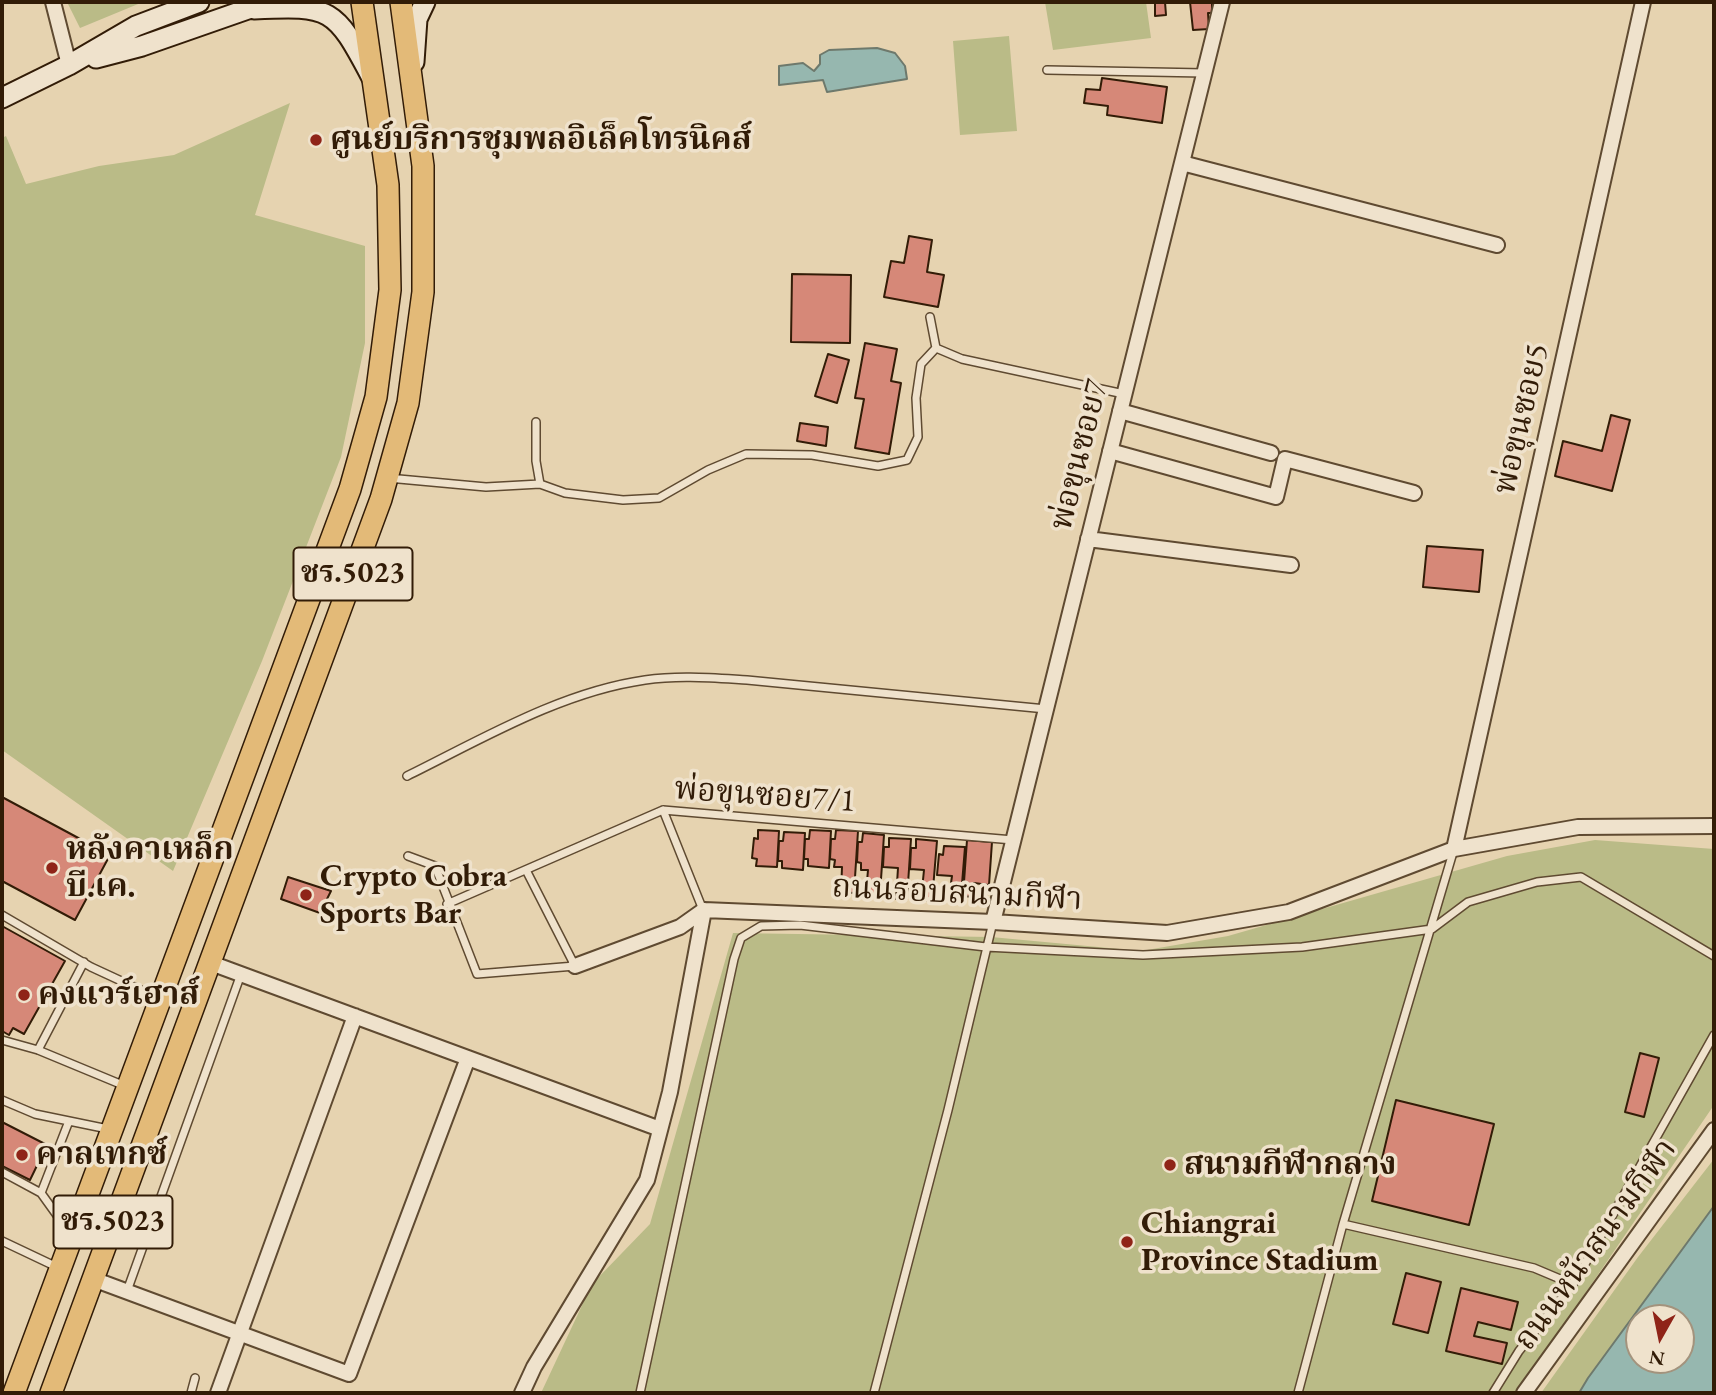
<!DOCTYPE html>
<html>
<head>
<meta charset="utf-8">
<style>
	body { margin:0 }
	#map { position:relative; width:1716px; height:1395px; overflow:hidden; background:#e6d3b0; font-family:"EB Garamond",serif }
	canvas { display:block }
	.frame { position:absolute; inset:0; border:4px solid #321c07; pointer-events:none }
	.north { position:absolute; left:1625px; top:1304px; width:70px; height:70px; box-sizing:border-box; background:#efe2cc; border:2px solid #a3937d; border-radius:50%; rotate:189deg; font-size:19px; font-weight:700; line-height:28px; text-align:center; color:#321c07 }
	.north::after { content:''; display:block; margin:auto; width:24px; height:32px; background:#8f2418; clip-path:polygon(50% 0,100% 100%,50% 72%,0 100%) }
</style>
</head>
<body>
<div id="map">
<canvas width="1716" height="1395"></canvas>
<div class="frame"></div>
<div class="north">N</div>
</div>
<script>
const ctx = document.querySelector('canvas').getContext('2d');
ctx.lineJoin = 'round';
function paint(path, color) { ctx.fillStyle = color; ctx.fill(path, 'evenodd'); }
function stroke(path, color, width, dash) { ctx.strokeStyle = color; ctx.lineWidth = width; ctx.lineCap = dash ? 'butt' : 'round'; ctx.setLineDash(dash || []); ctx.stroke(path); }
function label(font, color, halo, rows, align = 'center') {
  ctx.font = font + ' "EB Garamond","Noto Serif Thai",serif'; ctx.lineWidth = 7; ctx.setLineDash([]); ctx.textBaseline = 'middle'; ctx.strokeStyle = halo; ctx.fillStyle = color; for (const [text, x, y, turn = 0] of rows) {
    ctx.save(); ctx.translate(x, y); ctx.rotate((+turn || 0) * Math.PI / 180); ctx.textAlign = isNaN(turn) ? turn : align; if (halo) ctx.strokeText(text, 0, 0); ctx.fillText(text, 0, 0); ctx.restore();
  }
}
paint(new Path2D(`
	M67,2H143L80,28Z
	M1045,2H1146L1151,38L1053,50Z
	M1009,36L1017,131L960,135L953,41Z
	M290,103L255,215L365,246V343L341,457L262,661L173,871L2,750V138L6,136L26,184L99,166L174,155Z
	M1595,840L1714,849V1105L1517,1393H541L592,1284L650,1224L733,933L991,937L1141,951L1228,936L1507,856Z
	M1714,1159V1206L1579,1393H1541L1638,1257Z`), '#babb87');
const water = new Path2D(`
	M877,48L895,53L905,66L907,79L827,92L823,80L779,85V66L803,63L814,71L820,64V55L829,50Z
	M1714,1206V1393H1579L1588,1378ZM1639,1318H1681V1360H1639Z`);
paint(water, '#96b7af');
stroke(water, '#6e796c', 2);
const building = new Path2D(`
	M1155,2H1165L1166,15L1155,16Z
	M1171,2H1212V13H1208L1209,29L1193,30L1190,2Z
	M1102,78L1167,87L1162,123L1107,115L1108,106L1084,103L1086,89L1100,90Z
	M909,236L932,240L927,272L944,275L938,307L884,297L891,261L904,263Z
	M792,274L851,275L850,343L791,342Z
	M865,343L897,349L891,381L901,383L889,454L855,448L864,399L855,398Z
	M828,354L849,360L837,403L815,396Z
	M1611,415L1630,420L1612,491L1555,476L1563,441L1602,451Z
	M800,423L828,427L826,446L797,441Z
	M1427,546L1483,550L1479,592L1423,587Z
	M2,797L110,855L75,920L2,881Z
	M758,830L779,831L777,867L756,866L757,859L752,858L754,838L758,839Z
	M810,830L831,831L829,868L808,866V859H804L805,839H809Z
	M836,830L858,831L854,893L841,892L842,867H834L835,860L830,859L831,839H835Z
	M784,832L805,833L803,870L782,868V861H778L779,841H783Z
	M863,833L884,835L880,894L866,893L868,870H861V863L857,862L858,842H862Z
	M889,838L911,839L907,899H896L898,868L883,867L884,847H889Z
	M916,839L937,841L932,901L921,900L924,870L910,869L911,848H916Z
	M967,840L992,842L989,885L974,883L973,897L963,896Z
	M944,846L965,847L962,884L951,883L952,876L937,875L939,854L943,855Z
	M288,877L331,891L320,913L281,899Z
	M2,926L65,961L24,1034L13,1028L9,1035L2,1031Z
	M1640,1053L1659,1058L1644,1117L1625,1112Z
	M1396,1100L1494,1124L1469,1225L1372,1201Z
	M2,1122L47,1145L30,1180L2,1166Z
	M1406,1273L1441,1282L1428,1333L1393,1324Z
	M1461,1288L1518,1302L1511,1330L1478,1322L1474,1336L1507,1343L1502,1364L1446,1351Z`);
paint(building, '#d68878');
stroke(building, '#321c07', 2);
const service = new Path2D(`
	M1047,70L1204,73
	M930,317L936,348
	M936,348L962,359L1124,394
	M536,422V461L540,484
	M388,478L486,487L540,484L565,493L623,500L659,498L708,470L746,454L812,455L878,466L907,460L918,437L916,398L921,364L936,348
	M407,776C482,739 561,692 645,680C679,675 713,678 747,680L1046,709
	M663,810L703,910
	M408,856L435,866L477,974L575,966L526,870
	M447,904L663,810L1013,840
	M2,915L91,967L158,998
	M2,1040L38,1050L125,1086
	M38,1050L84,962
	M2,1100L35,1114L108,1129
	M2,1172L41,1193L69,1232
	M41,1193L69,1121
	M1343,1224L1534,1268L1572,1284
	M2,1241L59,1268
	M127,1291L241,974
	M191,1393L195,1378
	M640,1393L734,959L741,938L761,926L800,925L986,947L1143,955L1302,947L1432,929L1468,902L1537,882L1581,877L1714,956
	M874,1393L948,1110L993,922
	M1298,1393L1343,1224L1454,849
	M1493,1393L1519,1351L1576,1280L1714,1035`);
const minor = new Path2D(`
	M53,2L69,65
	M1182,163L1497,245
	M1120,411L1271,453
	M1110,451L1276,497L1285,459L1414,493
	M1088,539L1291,565
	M1454,849L1643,2
	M993,922L1222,2
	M208,962L660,1129
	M575,966L680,927L704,910
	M93,1279L349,1374L468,1058
	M218,1393L355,1016
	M522,1393L534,1367L647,1180L670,1092L704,910L993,922L1167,933L1289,912L1454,849L1578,827L1714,826
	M1524,1393L1714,1130`);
const secondary = new Path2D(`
	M254,9C331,5 335,8 371,76
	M96,58L142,46L268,2
	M414,62L417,19L425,2
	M2,98L69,65L136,26L199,2`);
const primary = new Path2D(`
	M14,1393L350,489L376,397L390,290L388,185L362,2
	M51,1393L381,499L408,403L423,292V166L401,2`);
stroke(service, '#5f4a31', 10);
stroke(minor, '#5f4a31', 18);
stroke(secondary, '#321c07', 23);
stroke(primary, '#321c07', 24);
stroke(service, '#efe2cc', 7);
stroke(minor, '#efe2cc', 14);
stroke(secondary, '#efe2cc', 19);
stroke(primary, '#e3ba78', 21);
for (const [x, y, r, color] of [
	[316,140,7,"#8f2418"],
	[52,868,7,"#8f2418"],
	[306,895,7,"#8f2418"],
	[24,995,7,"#8f2418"],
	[22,1155,7,"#8f2418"],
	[1170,1165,7,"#8f2418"],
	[1127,1242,7,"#8f2418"]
]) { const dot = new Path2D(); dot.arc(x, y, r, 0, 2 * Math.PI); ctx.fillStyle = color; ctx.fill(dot); stroke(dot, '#efe2cc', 2.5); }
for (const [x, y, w] of [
	[353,574,119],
	[113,1222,119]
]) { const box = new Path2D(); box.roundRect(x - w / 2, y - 26.5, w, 53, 5); ctx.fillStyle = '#efe2cc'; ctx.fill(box); stroke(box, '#321c07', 2); }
label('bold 30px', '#321c07', null, [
	["ชร.5023",353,574],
	["ชร.5023",113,1222]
]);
label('bold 32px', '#321c07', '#efe2cc', [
	["ศูนย์บริการชุมพลอิเล็คโทรนิคส์",330,140],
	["หลังคาเหล็ก",66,850],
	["บี.เค.",66,887],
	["Crypto Cobra",320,877],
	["Sports Bar",320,914],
	["คงแวร์เฮาส์",38,995],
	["คาลเทกซ์",36,1155],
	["สนามกีฬากลาง",1184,1165],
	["Chiangrai",1141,1224],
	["Province Stadium",1141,1261]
], 'left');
label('32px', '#321c07', '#efe2cc', [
	["พ่อขุนซอย5",1522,419,-77],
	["พ่อขุนซอย7",1080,455,-76],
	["พ่อขุนซอย7/1",765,796,4],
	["ถนนรอบสนามกีฬา",957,894,3],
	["ถนนหน้าสนามกีฬา",1596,1245,-54]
]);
</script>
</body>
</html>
